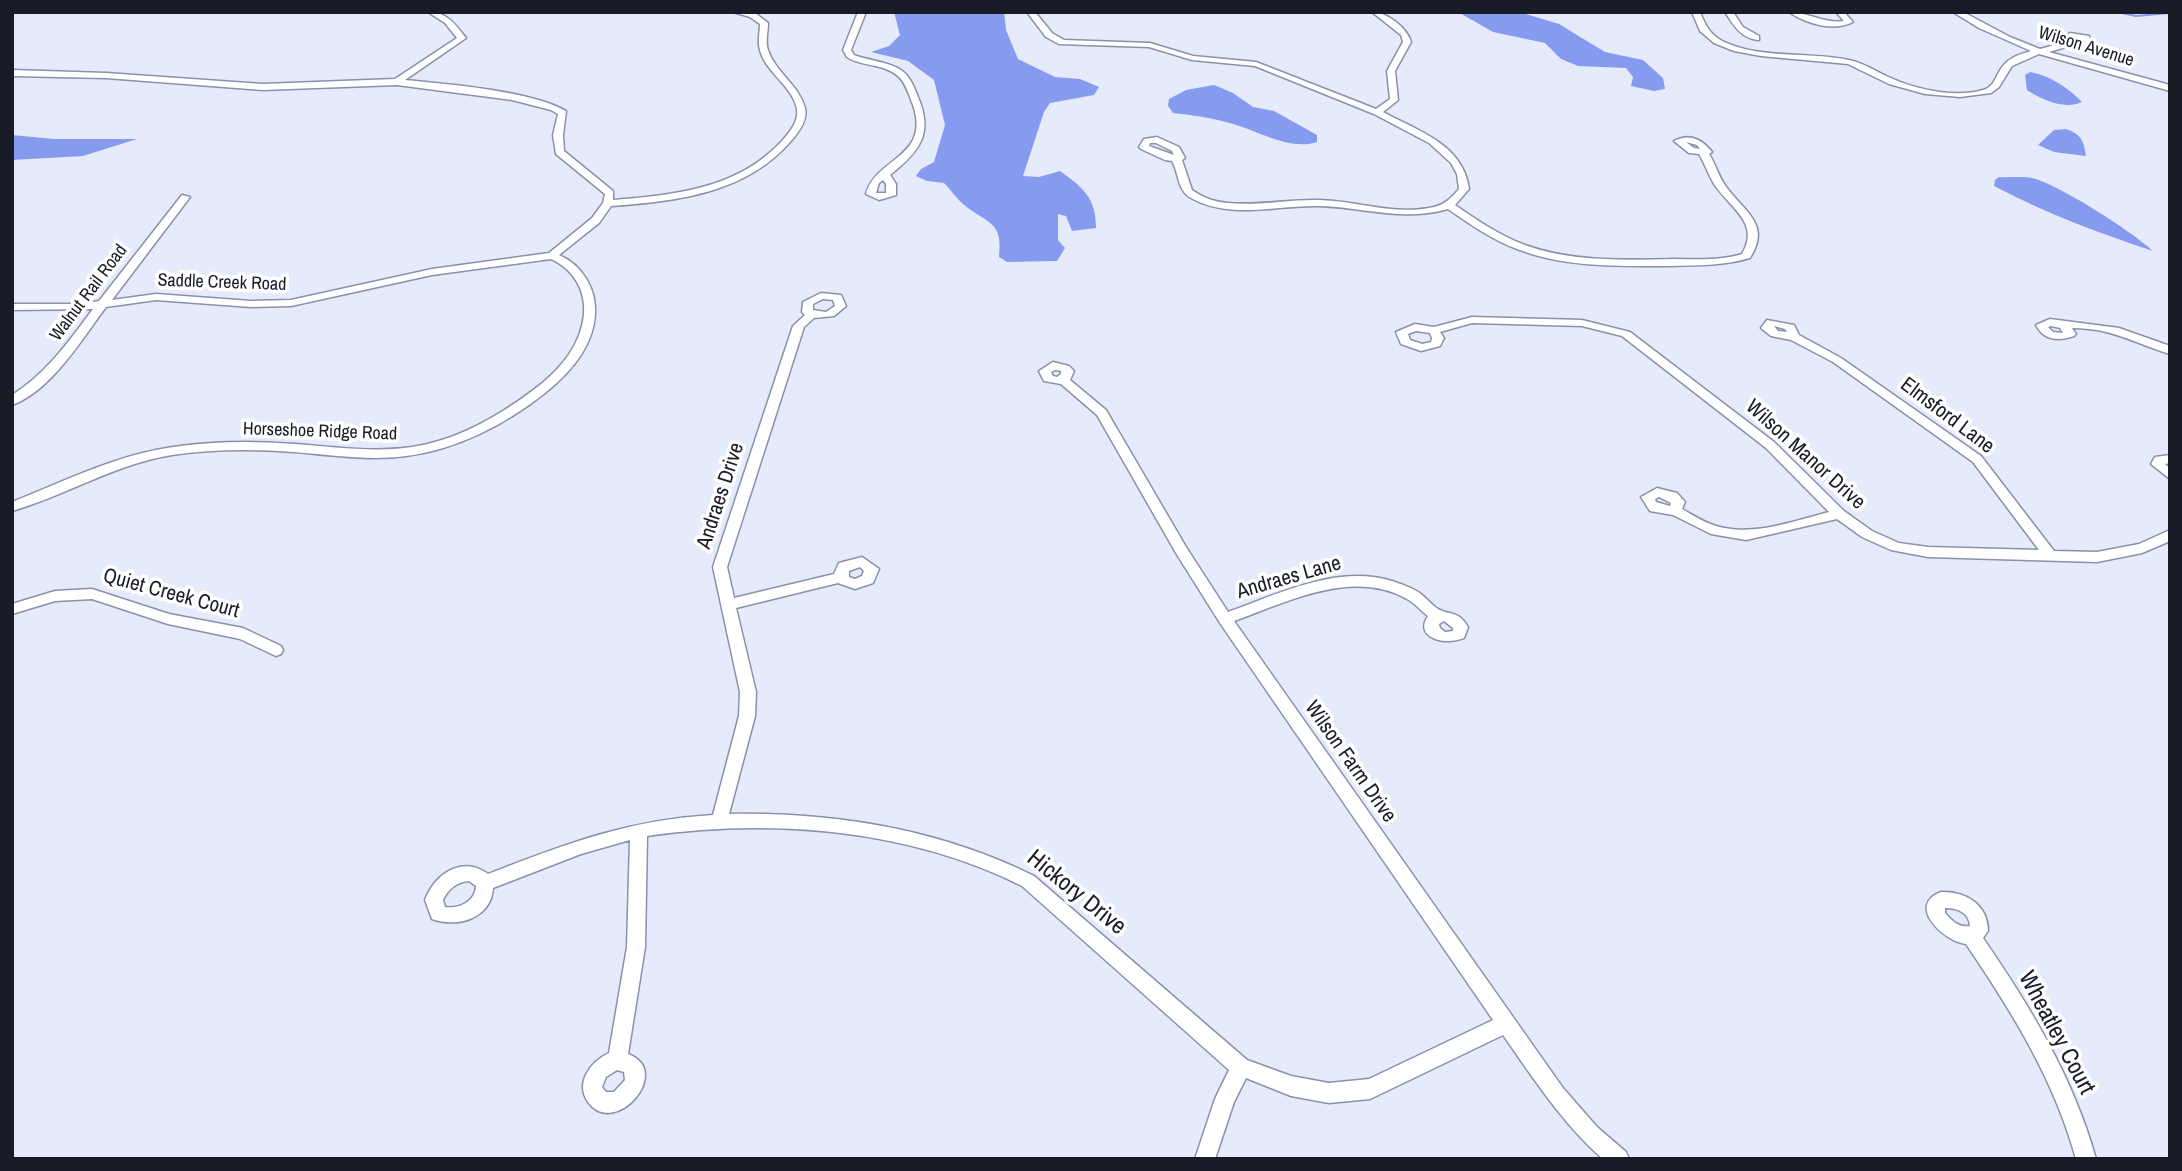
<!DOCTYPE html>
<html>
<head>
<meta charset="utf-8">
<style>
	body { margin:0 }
	#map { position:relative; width:2182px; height:1171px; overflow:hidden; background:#e6ebfc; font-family:"Archivo Narrow",sans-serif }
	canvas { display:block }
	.frame { position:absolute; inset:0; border:14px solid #191c26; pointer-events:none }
</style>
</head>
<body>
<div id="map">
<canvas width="2182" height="1171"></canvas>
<div class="frame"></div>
</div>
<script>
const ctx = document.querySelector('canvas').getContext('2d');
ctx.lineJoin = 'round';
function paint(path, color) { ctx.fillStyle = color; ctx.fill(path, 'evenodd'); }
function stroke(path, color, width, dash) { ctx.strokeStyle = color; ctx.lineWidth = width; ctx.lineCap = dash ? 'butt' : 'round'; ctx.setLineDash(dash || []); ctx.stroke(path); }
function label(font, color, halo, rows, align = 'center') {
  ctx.font = font + ' "Archivo Narrow",sans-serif'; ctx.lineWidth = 7; ctx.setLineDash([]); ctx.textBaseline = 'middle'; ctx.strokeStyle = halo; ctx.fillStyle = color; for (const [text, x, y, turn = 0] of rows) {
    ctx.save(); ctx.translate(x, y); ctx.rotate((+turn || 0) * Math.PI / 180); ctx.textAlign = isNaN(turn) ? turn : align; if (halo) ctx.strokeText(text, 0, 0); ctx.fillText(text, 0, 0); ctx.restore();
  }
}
paint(new Path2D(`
	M894,12H1004L1006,30L1018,59L1055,77L1080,79L1099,87L1094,95L1050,103L1044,112L1023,176L1039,177L1060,171C1082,187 1096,197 1096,228L1072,231L1066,216L1058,214V240L1065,248L1057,261L1007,262L999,257C1003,221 988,224 964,205C957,199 951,190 944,183L927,181L916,176L921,169L934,162L945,125L934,80L908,61L871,52L889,46L900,35Z
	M1458,12H1519L1559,24L1605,52L1643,60L1663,78L1665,89L1654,91L1631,86L1633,77L1626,68L1578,66L1561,59L1545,43L1493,32Z
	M2030,72C2051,76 2067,87 2082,102C2065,110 2042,100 2027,90L2025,75Z
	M1214,85L1233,93L1253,107L1274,111L1317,135V142C1291,151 1258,131 1233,124C1213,118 1193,115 1173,113L1168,106L1169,99L1186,90Z
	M2066,129C2081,134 2084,141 2086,156L2054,152L2038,145L2054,130Z
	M12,135L54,139H137L83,156L12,160Z
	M1999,177C2009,178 2022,176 2032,178C2058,184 2133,232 2153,251C2099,233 2045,213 1994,186L1995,180Z`), '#869bf0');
stroke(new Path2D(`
	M2117,12L2136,16L2170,13`), '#869bf0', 2);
const minor = new Path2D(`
	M428,12C447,12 455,24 466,38L405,80C448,84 531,91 566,111L563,135L564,151L613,191V200C674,195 737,189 781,142C789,133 799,122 797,109C792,84 762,71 759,45C758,38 760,31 760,24L750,17L733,12L755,13L768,23C768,32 765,41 768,50C775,72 799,85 805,108C808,120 799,132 791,141C745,194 677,201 611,206L599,223L559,255C582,265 597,289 595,315C593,347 569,374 545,393C506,424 456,450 406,456C369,461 331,455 294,452C254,449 212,449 172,455C115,464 67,495 12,511V502C65,481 116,455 173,447C213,441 255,441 295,444C338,447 381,454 423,445C462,437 500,415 532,391C557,373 581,347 584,314C586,290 573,269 551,259L432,275L291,306L251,307L156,300L106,307C82,339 51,391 12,405V395C47,373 69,341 93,309L12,310V304H81L99,301L182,195L190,197L112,300L156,294L251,301L291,300L432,269L549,253L592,218L603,203L605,194L556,154L553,135L558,114L551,110L512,100L397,85L263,90L106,78L12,76V70L106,73L263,84L395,79L457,38L445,23Z
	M858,12H866L851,50L854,55C869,61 887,61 901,70C910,76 914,87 918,97C934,134 919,152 890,175L896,184V195L879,200L866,194C876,157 931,158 913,105C909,95 906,83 898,76C883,63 862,67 847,57L843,50ZM883,180L886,184V193H876L879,183Z
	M1027,12H1035L1052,33L1064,40L1150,43L1193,56L1256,62L1376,109L1390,99L1387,71L1403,42L1401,35L1372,12C1387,12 1407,28 1411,42L1395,71L1398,100L1383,112C1418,131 1463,144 1469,189L1455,205C1477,220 1500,236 1525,245C1571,262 1624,260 1673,259C1697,259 1720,261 1742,254C1761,223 1730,208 1714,184C1708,174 1705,164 1699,154L1689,153L1674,141C1689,133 1702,139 1712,152L1709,154C1716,165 1719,178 1727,188C1746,213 1771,225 1750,258C1723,266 1698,265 1670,266C1619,266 1566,268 1517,249C1492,240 1470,224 1448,209C1403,222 1363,207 1319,206C1277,205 1230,220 1191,198C1177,190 1179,173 1172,161L1165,160L1141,149L1139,147L1144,139L1157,137L1179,147L1185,158L1182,160L1192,190C1203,198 1215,202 1228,203C1259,206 1289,199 1320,200C1358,201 1396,216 1434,207C1446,204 1451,198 1459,189L1457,174L1451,163L1429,143L1374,114L1255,66L1192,60L1149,47L1059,44L1046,37ZM1686,142L1697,145L1700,149L1694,148ZM1150,143H1156L1172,151L1174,155L1149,146Z
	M1692,12H1700C1705,25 1710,34 1722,41C1762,60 1808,51 1849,60C1865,63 1878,73 1893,79C1918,90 1957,98 1983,90C1995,87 1996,74 2003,66C2010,57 2021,54 2031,51L1979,28L1953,12H1963L2010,37L2040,49L2069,41L2064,38L2070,33L2089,36L2092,44H2076L2049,52L2170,85V91L2039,54L2012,66L1999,87L1991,93L1960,97L1925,94L1889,84L1848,64L1761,56L1734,51L1714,43L1700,31Z
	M1725,12H1733L1743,27L1759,36V40C1742,39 1734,26 1725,12Z
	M1789,12C1808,12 1824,24 1844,21L1836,12H1844L1853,22C1834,32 1807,24 1789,12Z
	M821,293L841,295L846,306L834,316L814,318L804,327L727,567L734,598L834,574L839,563L862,557L879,569L873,583L855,589L838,583L736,608L756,692L755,716L729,814C834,812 939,829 1034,876L1247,1060L1291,1076L1329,1083L1369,1079L1493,1020L1220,623L1176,553L1097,415L1061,384L1044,381L1039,371L1053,362L1069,366L1074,371L1070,380L1106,410L1186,547L1228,612C1278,594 1338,564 1392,581C1401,584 1413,588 1421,594C1427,599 1432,605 1438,609C1451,616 1458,610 1468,627L1464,638C1446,646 1413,638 1428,616C1421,611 1415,603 1407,599C1353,568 1287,602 1234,621L1563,1088L1597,1127L1626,1152L1629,1159H1603C1562,1123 1534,1079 1503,1035L1370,1099L1329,1103L1291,1096L1246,1078L1234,1102L1215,1159H1195L1215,1099L1229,1070L1022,886C908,829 772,818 647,836L645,947L628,1054C674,1071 615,1139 588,1102C575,1083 590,1062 609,1053L627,947L630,840L581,854L493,888C491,919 457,928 432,919L425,900C435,874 462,855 488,874C566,844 627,820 713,815L739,716L740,692L713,567L793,326L805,315L802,312L803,302ZM823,299L833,300L835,306L826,312L813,310V304ZM1055,370L1061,371V374L1057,377L1053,376L1051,372ZM860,567L864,571L862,576L855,579L849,577V571ZM1444,621L1453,628V631L1445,632L1440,628L1439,624ZM469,881L476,886C475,902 459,909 445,907L443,900C448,889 457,882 469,881ZM617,1070L624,1072L625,1080L614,1092H606L602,1087L606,1077Z
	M1472,317L1582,320L1630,332L1774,442L1844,511L1872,531L1899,543L1928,547L2039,550L1973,462L1833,362L1791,340L1771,336L1761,328L1767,320L1794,325L1799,335L1841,358L1981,456L2054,551L2097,552L2139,544L2170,530V541L2142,553L2097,562L1928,557L1891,550L1862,537L1837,519L1746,540L1711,534L1673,515L1650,511L1641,497L1657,488L1677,493L1685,502L1682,509C1693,515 1703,522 1716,526C1753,537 1793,521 1829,512L1766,448L1622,336L1582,326L1472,323L1440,332L1444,338L1440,346L1421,351L1401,344L1396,332L1415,324L1434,327ZM1774,326L1785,329L1787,332L1778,331ZM1416,331L1430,333L1432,338L1431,342L1422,344L1410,340L1408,334ZM1659,497L1671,503L1670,506L1656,502L1655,499Z
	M2050,319L2119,328L2170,346V354C2134,343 2112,328 2072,328L2076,334L2074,336C2059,341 2044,341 2036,325ZM2051,326L2060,328L2063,333L2053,332L2048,327Z
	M2170,455V463L2165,464L2170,468V479L2151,464L2155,457Z
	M92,589L169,614L243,628L281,646L283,650L281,654L276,656L240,639L168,624L92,599L55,601L12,614V604L55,591Z
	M1941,892C1966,891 1988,905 1988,931L1983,938C2031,1008 2073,1077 2096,1159H2076C2054,1079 2012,1012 1966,944C1943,941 1906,905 1941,892ZM1945,908C1958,908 1969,913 1970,926C1959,928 1952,921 1945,913Z`);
stroke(minor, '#8991ab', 3);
paint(minor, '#fff');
label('18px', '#191c26', '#fff', [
	["Wilson Avenue",2086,47,17],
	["Saddle Creek Road",222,283,2],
	["Walnut Rail Road",89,293,-53],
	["Horseshoe Ridge Road",320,432,2]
]);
label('21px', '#191c26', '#fff', [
	["Elmsford Lane",1947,416,37],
	["Wilson Manor Drive",1805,455,42],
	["Andraes Drive",721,496,-72],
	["Andraes Lane",1289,578,-16],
	["Quiet Creek Court",171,594,15],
	["Wilson Farm Drive",1350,762,55]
]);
label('24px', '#191c26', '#fff', [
	["Hickory Drive",1076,893,39],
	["Wheatley Court",2056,1033,62]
]);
</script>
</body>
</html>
